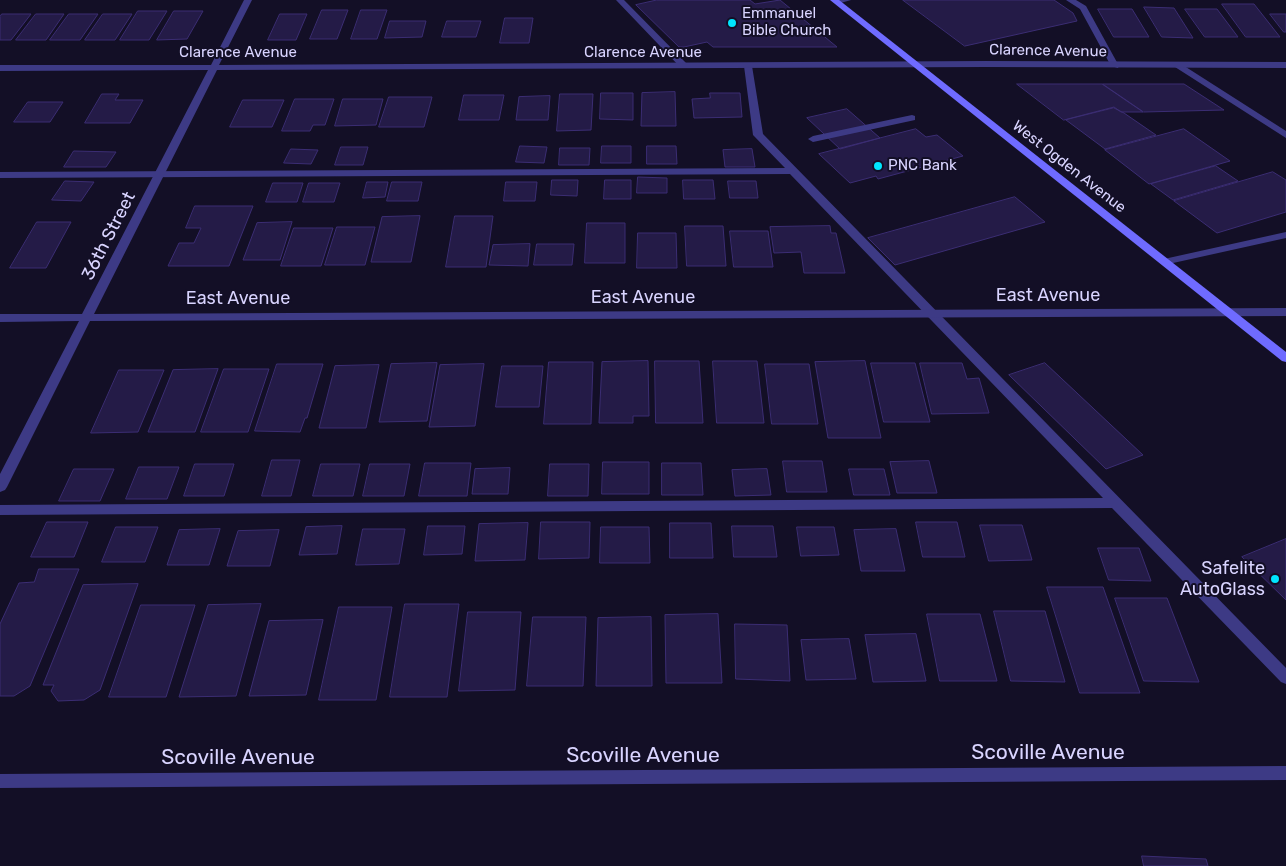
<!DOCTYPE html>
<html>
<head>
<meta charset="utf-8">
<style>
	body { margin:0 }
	canvas { display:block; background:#130f26 }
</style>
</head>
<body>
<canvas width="1286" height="866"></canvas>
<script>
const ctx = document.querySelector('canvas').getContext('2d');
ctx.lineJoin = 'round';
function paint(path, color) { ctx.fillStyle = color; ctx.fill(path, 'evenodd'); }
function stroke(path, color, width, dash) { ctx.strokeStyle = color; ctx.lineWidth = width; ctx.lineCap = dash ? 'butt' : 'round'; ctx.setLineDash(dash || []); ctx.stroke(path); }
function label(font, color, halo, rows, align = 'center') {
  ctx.font = font + ' Rubik,sans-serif'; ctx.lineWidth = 4; ctx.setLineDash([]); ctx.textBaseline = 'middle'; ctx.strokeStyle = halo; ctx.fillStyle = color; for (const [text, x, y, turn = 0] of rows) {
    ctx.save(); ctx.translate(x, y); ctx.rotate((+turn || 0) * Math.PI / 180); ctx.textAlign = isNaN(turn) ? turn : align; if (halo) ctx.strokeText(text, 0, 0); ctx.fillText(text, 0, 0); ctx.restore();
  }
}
const building = new Path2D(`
	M657,0H750L755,4L780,0L837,47H713L707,42L684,47H679L636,5Z
	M903,0H1054L1073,13L1077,21L965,46Z
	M1222,4H1254L1280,37H1246Z
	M1144,7L1174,8L1193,38L1162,37Z
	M1098,9H1132L1149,37H1114Z
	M1185,9H1217L1238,37H1205Z
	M322,10H348L337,39H310Z
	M361,10H387L377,39H351Z
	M138,11H167L149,40H120Z
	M174,11H203L187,39L157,40Z
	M2,14H31L11,40H0V17Z
	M36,14H64L46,40H16Z
	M69,14H98L80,40H50Z
	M103,14H132L115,40H85Z
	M280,14H307L296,40H268Z
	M1270,14H1286V32H1284Z
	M505,18H533L529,43H500Z
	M390,21H426L422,37L385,38Z
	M447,21H481L476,37H442Z
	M1017,84H1102L1143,112H1121L1114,107L1064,120Z
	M1103,84H1184L1224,110L1144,112Z
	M675,92L676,126H641L642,93Z
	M601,93H633V120L600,119Z
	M710,93H740L742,117L694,118L692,99L710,98Z
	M102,94H119L115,100H143L130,123H85Z
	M560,94H593L591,130L557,131Z
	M464,95H504L499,120H459Z
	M550,96L548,120H516L519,97Z
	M389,97H432L424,127H379Z
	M295,99H334L325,125H313L310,131H282Z
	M343,99H383L376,125L335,126Z
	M243,100H284L272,127H230Z
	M28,102H63L50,122H14Z
	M1114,108L1124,113L1156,135L1105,149L1066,120Z
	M847,109L880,138L840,149L807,118Z
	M916,129L926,137L937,135L963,156L878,179L876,176L850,183L819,154Z
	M1184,129L1230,161L1149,184L1105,150Z
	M520,146L547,147L544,163L516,162Z
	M602,146H631V163H601Z
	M647,146H676L677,164H647Z
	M341,147H368L363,165H335Z
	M560,148H590L589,165H559Z
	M291,149L318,150L311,164L284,163Z
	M752,149L755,167H725L723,150Z
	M74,151L116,152L106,167H64Z
	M1216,166L1238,181L1173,200L1151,184Z
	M1273,172L1286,180V212L1217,233L1174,201Z
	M638,177L667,178V193H637Z
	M552,180H578L577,196L551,195Z
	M605,180H631V199H604Z
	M683,180H713L715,199H684Z
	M65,181L94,182L81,201L52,200Z
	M728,181H756L758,198H730Z
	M367,182H388L385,197L363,198Z
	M392,182H422L418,201H387Z
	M506,182H537L535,201H504Z
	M273,183H303L297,202H266Z
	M309,183H340L334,202H303Z
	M1015,197L1045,222L895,265L868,238Z
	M195,206H253L229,266H168L179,243H194L201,228H186Z
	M420,216L411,262H371L382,217Z
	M455,216H493L486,267H446Z
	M37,222H71L46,268H10Z
	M292,222L280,260H243L257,223Z
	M587,223H625V263H585Z
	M685,226H723L726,266H687Z
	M830,226L831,233H836L845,273H804L801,252L774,253L770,227Z
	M337,227H375L365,265H325Z
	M294,228H333L321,266H281Z
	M730,231H768L773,267H734Z
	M638,233H676L677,268H637Z
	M530,244L528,266L489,265L493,245Z
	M537,244H574L572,265H534Z
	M648,361L649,416H633V423H599L602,362Z
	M655,361H699L703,423H656Z
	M713,361H757L764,423H717Z
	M865,361L881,438H828L815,362Z
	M549,362H593L591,424H544Z
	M437,363L427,421L379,422L391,364Z
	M871,363H915L930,422H884Z
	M920,363H962L967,379L979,378L989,413L932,414Z
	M1045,363L1143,455L1106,469L1009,375Z
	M277,364H323L307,418H305L300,432L255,431Z
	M484,364L475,426L429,427L440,365Z
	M765,364H809L818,424H772Z
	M379,365L366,428H319L335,366Z
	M502,366H543L539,407H496Z
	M218,369L195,432H148L173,370Z
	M224,369H269L248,432H201Z
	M119,370H164L138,432L91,433Z
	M272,460H300L291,496H262Z
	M783,461H822L827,492H787Z
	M929,461L937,493H897L890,462Z
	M603,462H649V494H602Z
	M425,463H471L467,496H419Z
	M662,463H701L703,495H662Z
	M195,464H234L224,496H184Z
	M321,464H360L353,496H313Z
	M370,464H410L404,496H363Z
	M550,464H589L588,496H548Z
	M139,467H179L167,499H126Z
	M510,468L508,494H472L475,469Z
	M74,469H114L100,501H59Z
	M767,469L771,495L735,496L732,470Z
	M849,469H884L890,495H854Z
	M47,522H88L74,557H31Z
	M541,522H590L589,558L539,559Z
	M916,522H957L965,557H923Z
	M528,523L525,560L475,561L479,524Z
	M670,523H711L713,558H670Z
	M980,525H1022L1032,560L989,561Z
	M342,526L337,554L299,555L306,527Z
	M428,526H465L462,554L424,555Z
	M732,526H773L777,557H734Z
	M116,527H158L145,562H102Z
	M601,527H649L650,563H600Z
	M797,527H834L839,555L801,556Z
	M220,529L209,565H167L179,530Z
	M363,529H405L399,564L356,565Z
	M896,529L905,571H861L854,530Z
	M279,530L270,566H227L238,531Z
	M1286,539V600L1242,557Z
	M1098,548H1139L1151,581L1109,580Z
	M39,569H79L30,686L14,696H0V624L19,583L34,582Z
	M138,584L100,690L84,700L58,701L51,691L54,685H43L83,585Z
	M1047,587H1103L1140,693H1080Z
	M1115,598H1167L1199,682L1144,681Z
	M261,604L236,696L179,697L208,605Z
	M405,604H459L447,697H390Z
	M141,605H195L166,697H109Z
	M339,607H392L376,700H319Z
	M994,611H1045L1065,682L1011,681Z
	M468,612H521L515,690L459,691Z
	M718,614L722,683H666L665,615Z
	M927,614H980L997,681H940Z
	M533,617H586L583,686H527Z
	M651,617L652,686H596L598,618Z
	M323,620L306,695L249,696L269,621Z
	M735,624L787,625L790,681L736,679Z
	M916,634L926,681L873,682L865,635Z
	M849,639L856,679L806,680L801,640Z
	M1142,856L1206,859L1208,866H1144Z`);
paint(building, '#241b47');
stroke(building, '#3b2d73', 1);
paint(new Path2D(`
	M616,0H624L687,64V68H681Z
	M835,0H851L837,4L833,2Z
	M1066,0H1076L1086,6L1119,66L1118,68L1111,66L1080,9Z
	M1178,62L1286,131V138L1175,67V63Z
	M748,63L752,66L763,134L1286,668V684L1281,682L1112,508L0,515V505L1103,498L790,174L0,178V172L785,168L753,135L744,66Z
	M912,115L915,116V120L813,142L808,139L813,136Z
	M1286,232V238L1164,265L1159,262L1164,259Z`), '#3d3a85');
paint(new Path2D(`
	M244,0H252L219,65L986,61L1286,62V68L986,67L217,70L94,314L1286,308V316L90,321L7,487L5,490L0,492V474L79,321L0,322V314H82L208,70L0,71V65H211Z
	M1286,766V780L0,788V774Z`), '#3d3a85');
paint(new Path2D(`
	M830,0H839L1286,352V362L1282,361Z`), '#6f6bff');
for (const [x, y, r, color] of [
	[732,23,5,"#00e5ff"],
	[878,166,5,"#00e5ff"],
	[1275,579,5,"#00e5ff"]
]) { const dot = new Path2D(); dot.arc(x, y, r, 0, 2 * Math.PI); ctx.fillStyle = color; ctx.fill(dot); stroke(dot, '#130f26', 2); }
label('15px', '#d9d4ff', '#130f26', [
	["Emmanuel",742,14],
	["Bible Church",742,31],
	["PNC Bank",888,166]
], 'left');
label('15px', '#d9d4ff', '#130f26', [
	["Clarence Avenue",1048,51,1],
	["Clarence Avenue",238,53],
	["Clarence Avenue",643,53],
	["West Ogden Avenue",1069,167,38]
]);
label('18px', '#d9d4ff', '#130f26', [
	["36th Street",109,236,-63],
	["East Avenue",1048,296],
	["East Avenue",643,298],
	["East Avenue",238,299]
]);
label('18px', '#d9d4ff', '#130f26', [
	["Safelite",1265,569],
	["AutoGlass",1265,590]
], 'right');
label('21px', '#d9d4ff', '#130f26', [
	["Scoville Avenue",1048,753],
	["Scoville Avenue",643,756],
	["Scoville Avenue",238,758]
]);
</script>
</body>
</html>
